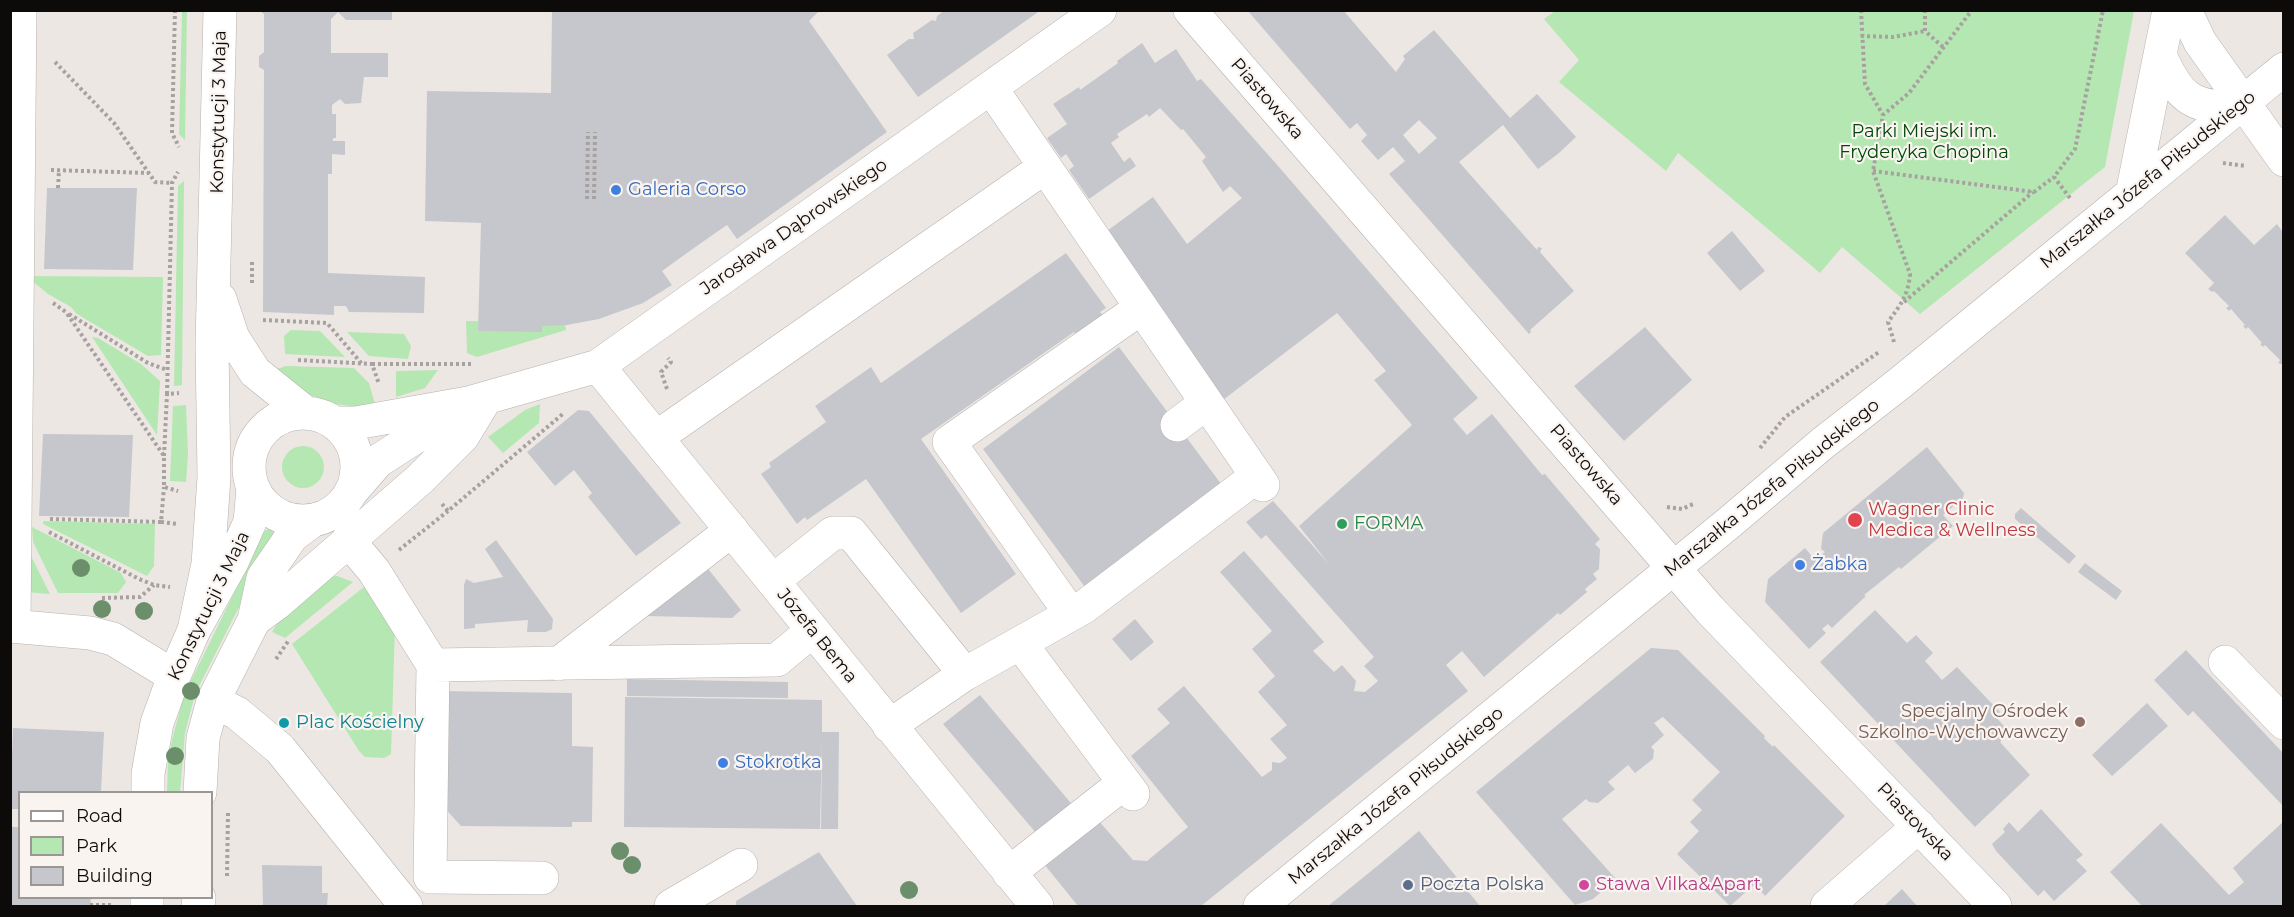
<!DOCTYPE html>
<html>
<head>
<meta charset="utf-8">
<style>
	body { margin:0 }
	#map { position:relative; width:2294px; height:917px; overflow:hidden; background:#ede7e4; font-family:Montserrat,sans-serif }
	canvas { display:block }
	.frame { position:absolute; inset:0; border:12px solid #0d0b0a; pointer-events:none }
	.legend { position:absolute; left:18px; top:791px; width:195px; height:108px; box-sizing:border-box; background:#faf4f1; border:2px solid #9b9795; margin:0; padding:8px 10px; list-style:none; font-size:18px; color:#0d0b0a }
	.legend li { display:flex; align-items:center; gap:12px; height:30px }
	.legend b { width:30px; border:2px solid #9b9795 }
</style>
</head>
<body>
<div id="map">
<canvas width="2294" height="917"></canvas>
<div class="frame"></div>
<ul class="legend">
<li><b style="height:8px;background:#fff"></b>Road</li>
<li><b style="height:16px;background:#b4e7b1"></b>Park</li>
<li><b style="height:16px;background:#c6c7cc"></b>Building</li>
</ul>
</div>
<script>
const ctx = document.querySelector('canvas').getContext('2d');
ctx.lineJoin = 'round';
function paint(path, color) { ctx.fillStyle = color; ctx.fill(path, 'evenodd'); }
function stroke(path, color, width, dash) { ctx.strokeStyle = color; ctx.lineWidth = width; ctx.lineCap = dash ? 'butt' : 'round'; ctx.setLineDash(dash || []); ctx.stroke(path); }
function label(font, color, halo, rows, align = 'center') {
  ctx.font = font + ' Montserrat,sans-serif'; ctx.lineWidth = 4.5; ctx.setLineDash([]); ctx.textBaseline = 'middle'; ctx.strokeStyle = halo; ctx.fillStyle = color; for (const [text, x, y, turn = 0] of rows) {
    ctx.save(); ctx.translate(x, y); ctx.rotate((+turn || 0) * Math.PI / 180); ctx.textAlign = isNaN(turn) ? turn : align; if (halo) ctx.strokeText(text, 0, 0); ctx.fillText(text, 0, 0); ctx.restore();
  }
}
paint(new Path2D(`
	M182,11H187L185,140L179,134Z
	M1555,11V10L2134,11L2105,167L1920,314L1842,247L1820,273L1678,153L1666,171L1559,82L1579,60L1544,19Z
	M184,181L182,385L174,386L178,186Z
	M26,276L163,277L161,355L148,356L77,314L71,307L48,294Z
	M466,321L565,322L566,330L477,357L467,353Z
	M291,330L320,331L345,357L285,354L284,336Z
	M347,332L404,334L411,346L408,359L369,356Z
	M92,337L98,338L141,364L160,381L157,435Z
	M286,366L354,368L369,383L375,404L356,407L335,404L302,392L274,370Z
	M438,370L425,388L396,397V371Z
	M540,404L539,423L503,453L488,437L525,410Z
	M186,405L188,454L186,482L170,481L173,406Z
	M282 467a21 21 0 1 1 42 0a21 21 0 1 1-42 0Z
	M43,521L155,524L154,566L147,576L43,524Z
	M32,527L121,573L126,582L118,593H58L33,542Z
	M268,529L272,530L275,536L195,694L185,733L180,792H167L168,763L172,740L184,695L264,532Z
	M23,540L50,594L26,592Z
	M337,576L353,582L285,638L272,632L283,614L325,577Z
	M364,587L383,607L395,625L391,754L384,758L365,757L359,751L292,644Z`), '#b4e7b1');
paint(new Path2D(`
	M259,10H392V20H346L338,12L331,19V53H388V77H364L361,103L345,104L340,99L332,105V114H336V138H333V141H345V155L332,154V174H328V273L425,277L424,313L349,312L346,306H334V315L263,312L264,70L259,67V56L264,52V14Z
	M552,10H820L809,21L887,132L737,239L727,225L701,243L662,271L672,285L643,303L599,319L567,325L542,326V332L478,331L481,223L425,221L427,91L551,93Z
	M945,10H1041L918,97L887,55L909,39H914L913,33L932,20L936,21L937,16Z
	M1247,10H1343L1396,72L1405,59L1403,56L1434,30L1510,118L1537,94L1576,137L1559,153L1538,169L1503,125L1459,162L1537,250L1538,247L1542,248L1540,252L1574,291L1530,330L1531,332L1529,334L1389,174L1405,161L1393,147L1378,160L1361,141L1367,135L1357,123L1350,129ZM1419,120L1437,138L1419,154L1403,135Z
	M1142,43L1155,63L1176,49L1197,81L1201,79L1279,167L1478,398L1453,419L1467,435L1492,414L1542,475L1545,474L1600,539L1595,544L1600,549L1599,569L1593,574L1597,579L1585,589L1587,592L1560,615L1558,613L1484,677L1462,651L1446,665L1468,691L1201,906H1078L1044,864L1098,820L1133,860L1147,861L1188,827L1131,756L1170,723L1157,709L1184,686L1262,777L1272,770V762L1280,763L1287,758L1270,739L1287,725L1258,692L1275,676L1252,649L1272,631L1220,572L1244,551L1324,642L1313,651L1334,672L1342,665L1356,681L1354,691L1365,692L1378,681L1364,666L1374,657L1266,535L1261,539L1246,522L1273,501L1329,564L1299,526L1412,425L1374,380L1386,371L1337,313L1223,400L1107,231L1153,197L1187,244L1242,198L1230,186L1223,192L1202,161L1206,157L1183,129L1181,130L1160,108L1149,117L1147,114L1117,134L1119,137L1111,143L1124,162L1130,157L1136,166L1089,199L1069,170L1074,166L1066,154L1061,158L1047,138L1067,124L1053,104L1079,87L1080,90L1118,63L1117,61Z
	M47,188H137L133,270L44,269Z
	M2225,215L2254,245L2277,224L2284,234V365L2278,363L2280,360L2265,345L2263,347L2260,344L2262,343L2248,327L2246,329L2243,326L2245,325L2231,309L2229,311L2226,308L2229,306L2214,291L2212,292L2208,289L2214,283L2185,253Z
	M1732,231L1765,271L1740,291L1707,253Z
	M1066,253L1106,308L1100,312L1107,320L1079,339L1074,332L921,439L1016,574L961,613L866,479L807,520L805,517L797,524L761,474L771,467L769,463L826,422L815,406L871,367L881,383Z
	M1645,327L1692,380L1624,441L1574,386Z
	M1119,347L1239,508L1102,610L983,449Z
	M578,410L589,411L681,523L636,556L588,497L592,493L574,470L555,486L527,452Z
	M43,434L133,435L129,517L39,516Z
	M1927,447L1964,493L1963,498L1943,515L1953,526L1901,569L1899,567L1864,595L1866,596L1832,628L1828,624L1822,629L1826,633L1809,649L1765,602L1768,579L1805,548L1815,560L1825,552L1821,549L1823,533Z
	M2021,508L2076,556L2069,564L2015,519V514Z
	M496,540L553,619L552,629L546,632H527L528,620L475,624V628L464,629V585L466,579L474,583L503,577L485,549Z
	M2085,563L2122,591L2116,600L2078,572Z
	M705,565L741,610L732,618L646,616Z
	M1875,610L1907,643L1916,635L1933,653L1925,661L1942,680L1957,667L2000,712L1995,716L2010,733L2000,742L2030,775L1975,827L1820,662Z
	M1135,619L1154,642L1131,661L1112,639Z
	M1651,648L1678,650L1765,736L1764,738L1773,747L1774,745L1845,816L1765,896L1755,884L1730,906L1677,854L1699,831L1690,822L1702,810L1692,800L1720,772L1663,717L1654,723L1664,735L1651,747L1654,750L1653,759L1635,773L1628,765L1608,782L1615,789L1598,803L1589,802L1586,799L1562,819L1616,879L1593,899L1575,905L1476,792Z
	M2186,650L2284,754V807L2193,711L2188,716L2154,680Z
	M627,679L788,682V698L627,696Z
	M441,691L572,693V746L593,747L592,822H572V827L461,826L441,804Z
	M980,695L1075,808L1037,834L943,724Z
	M625,697L822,700V732H839L838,829H821L822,735L820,829L624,827Z
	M2147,703L2168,726L2112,776L2092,755Z
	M13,728L104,732L101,792H20V809H10Z
	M2041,809L2083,855L2076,860L2087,871L2054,901L2044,890L2038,896L1996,851L1992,844L2005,832L2003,829L2009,822L2018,832Z
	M2284,821V906H2142L2110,872L2161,823L2229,895L2244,882L2233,868Z
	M10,827H20V898H91L90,906H10Z
	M1419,831L1480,906H1328L1381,863Z
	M819,852L857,906H733L736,905V901Z
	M262,865L322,866V893H328L327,906H263Z
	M1902,889L1917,906H1884Z`), '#c6c7cc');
const minor = new Path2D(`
	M1190,10L1710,610L1995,906
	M2185,10L2200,42L2284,160
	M2160,55C2178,96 2191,109 2237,107
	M991,88L1263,485
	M2132,194L2169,10
	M220,299L233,338L255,372L306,413
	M598,366L1037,906
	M249 467a54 54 0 1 1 108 0a54 54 0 1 1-108 0Z
	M334,423H356L468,403L598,366L1100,10
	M1177,425L1206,403
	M657,437L1045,167
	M352,491L378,461L456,411
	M348,540L374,571L433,665L777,660L812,631
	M773,581L833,533H851L965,674
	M1071,614L949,442L1141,308
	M254,620L277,603L420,479L463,436L486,398
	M10,626L90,633L113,639L174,676
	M14,626L20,10
	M194,630L208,564L214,477L212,345L220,10
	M1020,643L1133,794
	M2225,662L2284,723
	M558,664L732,530
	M433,665L430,877L542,878
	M213,701L237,713L280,749L406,906
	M889,726L965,674L1084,607L1257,476
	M148,792V774L157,723L174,676L194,630L232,562L250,522L253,488
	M200,792L203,738L213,701L254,620L263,578L292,536L312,521
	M1009,873L1124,783
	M147,906V898
	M198,906L199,898
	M671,906L741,865
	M1260,906L1730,522L1823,443L1900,383L2284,69
	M1827,906L1919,826`);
stroke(minor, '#b7b1ae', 34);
stroke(new Path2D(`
	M175,10L172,133L179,147
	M1861,10L1865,84L1883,115
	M1925,10V31L1944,48
	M1861,36L1893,37L1925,31
	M55,62L114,123L155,182L172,183
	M2223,163L2246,166
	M51,170L149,173
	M1873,171L2034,192L2054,177
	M58,188L59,170
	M2070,198L2054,177L2075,149L2103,10
	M587,199L588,132
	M594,199L595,132
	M252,283V260
	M1904,302L2033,192
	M53,303L66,312L164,456V487L178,491
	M69,314L148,363L167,370
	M263,320L327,323L362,364
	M1894,342L1888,322C1901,304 1908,296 1910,274L1873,171L1883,115L1909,93L1972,10
	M298,360L372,364L379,384
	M372,364H472
	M667,389L661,372L671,362L668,358
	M167,394L172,183L178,172
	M1760,448L1785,417L1879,352
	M164,456L167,394L179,393
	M442,504L448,511L564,413
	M1667,507L1682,509L1693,504
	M50,519L161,522L164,487
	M161,522L178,524
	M49,532L139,579L154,585L170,587
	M399,550L448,511
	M102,598L140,597L154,585
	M276,659L289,640
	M227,876L228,812
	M90,905H112`), '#a7a2a0', 4, [3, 3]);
stroke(minor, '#fff', 33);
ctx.fillStyle = '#6c8f6b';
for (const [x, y] of [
	[81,568],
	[102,609],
	[144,611],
	[191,691],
	[175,756],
	[620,851],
	[632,865],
	[909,890]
]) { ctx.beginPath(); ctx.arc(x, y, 9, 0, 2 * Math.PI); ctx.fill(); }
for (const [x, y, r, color] of [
	[616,190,6,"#3f7fe0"],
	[1855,520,8,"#e0444e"],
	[1342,524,6,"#2e9e5b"],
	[1800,565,6,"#3f7fe0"],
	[2080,722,6,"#8d6e63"],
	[284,723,6,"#0f9aa8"],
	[723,763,6,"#3f7fe0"],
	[1408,885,6,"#5c6f8a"],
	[1584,885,6,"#d1479c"]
]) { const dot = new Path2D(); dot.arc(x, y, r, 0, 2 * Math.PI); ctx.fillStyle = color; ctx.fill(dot); stroke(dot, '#faf4f1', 2); }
label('18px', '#0d0b0a', '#faf4f1', [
	["Piastowska",1267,99,49],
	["Konstytucji 3 Maja",219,112,-89],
	["Marszałka Józefa Piłsudskiego",2148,180,-39],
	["Jarosława Dąbrowskiego",794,227,-35],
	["Piastowska",1586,465,49],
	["Marszałka Józefa Piłsudskiego",1772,488,-39],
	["Konstytucji 3 Maja",209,606,-64],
	["Józefa Bema",817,636,51],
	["Marszałka Józefa Piłsudskiego",1396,796,-39],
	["Piastowska",1915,822,46]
]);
label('18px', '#024708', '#faf4f1', [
	["Parki Miejski im.",1924,132],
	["Fryderyka Chopina",1924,153]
]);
label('18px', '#366cbe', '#faf4f1', [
	["Galeria Corso",628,190],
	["Żabka",1812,565],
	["Stokrotka",735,763]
], 'left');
label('18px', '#be3a42', '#faf4f1', [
	["Wagner Clinic",1868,510],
	["Medica & Wellness",1868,531]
], 'left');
label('18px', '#27864d', '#faf4f1', [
	["FORMA",1354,524]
], 'left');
label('18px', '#785e54', '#faf4f1', [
	["Specjalny Ośrodek",2068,712],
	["Szkolno-Wychowawczy",2068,733]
], 'right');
label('18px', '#0d838f', '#faf4f1', [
	["Plac Kościelny",296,723]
], 'left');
label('18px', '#4e5e75', '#faf4f1', [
	["Poczta Polska",1420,885]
], 'left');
label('18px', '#b23c85', '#faf4f1', [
	["Stawa Vilka&Apart",1596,885]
], 'left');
</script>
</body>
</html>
